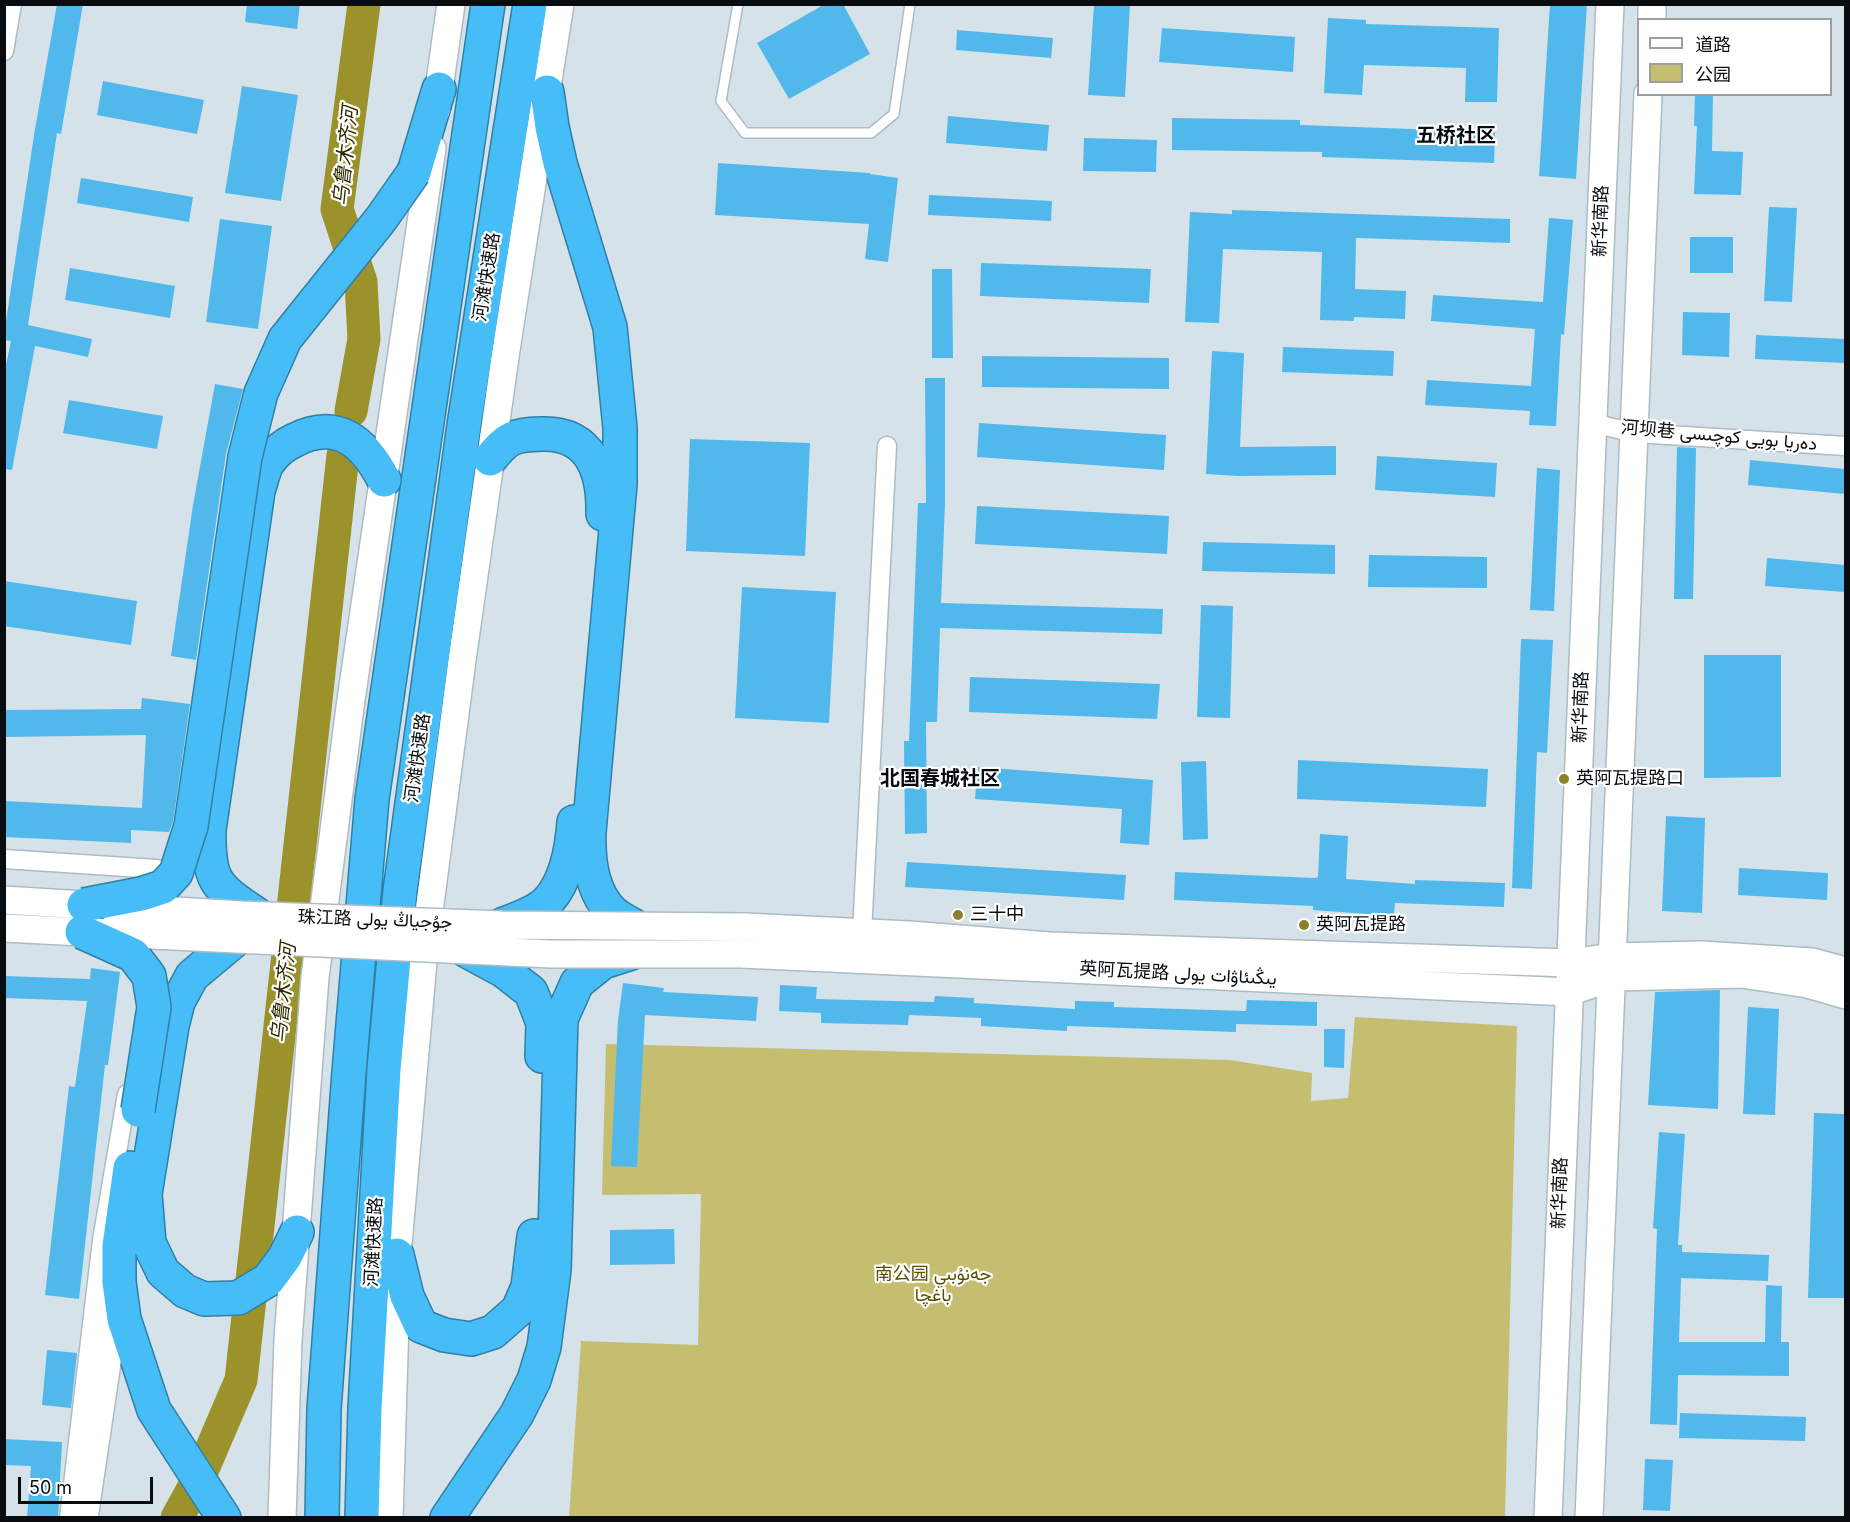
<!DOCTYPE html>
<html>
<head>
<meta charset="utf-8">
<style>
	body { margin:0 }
	#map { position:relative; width:1850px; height:1522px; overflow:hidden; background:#d5e2e9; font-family:Inter,"Noto Sans SC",sans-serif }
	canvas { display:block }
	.frame { position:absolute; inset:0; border:6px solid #080c0f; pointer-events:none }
	.legend { position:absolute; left:1637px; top:18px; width:195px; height:78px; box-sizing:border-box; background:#fff; border:2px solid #9c9e9f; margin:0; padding:8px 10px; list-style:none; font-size:18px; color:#080c0f }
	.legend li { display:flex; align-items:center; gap:12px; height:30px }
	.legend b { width:30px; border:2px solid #9c9e9f }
	.scale { position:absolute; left:18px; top:1477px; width:135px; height:27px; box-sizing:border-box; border:3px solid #080c0f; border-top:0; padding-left:8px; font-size:18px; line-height:21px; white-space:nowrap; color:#080c0f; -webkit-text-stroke:4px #fff; paint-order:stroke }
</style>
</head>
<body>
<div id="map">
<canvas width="1850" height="1522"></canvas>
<div class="frame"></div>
<ul class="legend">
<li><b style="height:8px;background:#fff"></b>道路</li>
<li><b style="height:16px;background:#c5bd70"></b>公园</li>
</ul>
<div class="scale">50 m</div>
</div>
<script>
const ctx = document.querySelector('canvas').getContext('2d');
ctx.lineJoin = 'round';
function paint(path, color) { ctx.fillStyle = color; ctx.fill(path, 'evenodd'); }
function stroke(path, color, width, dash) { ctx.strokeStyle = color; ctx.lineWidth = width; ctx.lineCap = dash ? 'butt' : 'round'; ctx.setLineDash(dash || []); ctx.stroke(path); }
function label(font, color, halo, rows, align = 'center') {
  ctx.font = font + ' Inter,Vazirmatn,"Noto Sans SC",sans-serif'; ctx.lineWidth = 4.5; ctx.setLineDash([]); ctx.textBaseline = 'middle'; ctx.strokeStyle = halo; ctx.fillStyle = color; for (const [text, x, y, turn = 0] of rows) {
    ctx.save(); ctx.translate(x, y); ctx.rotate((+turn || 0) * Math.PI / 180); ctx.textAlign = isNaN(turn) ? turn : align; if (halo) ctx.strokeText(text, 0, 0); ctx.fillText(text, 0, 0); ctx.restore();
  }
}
paint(new Path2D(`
	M1355,1017L1517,1026L1505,1517L569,1518L581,1341L698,1345L701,1194L602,1195L606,1044L1230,1060L1312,1073L1311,1101L1348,1098Z`), '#c5bd70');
stroke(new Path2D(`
	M351,411L364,339L361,282L337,209L364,4
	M177,1518L199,1478L241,1380L343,455`), '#9c922c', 33);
paint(new Path2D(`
	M57,4H83L61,134L57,133L28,325L92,339L88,357L35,346L12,470L4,469V374L11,341L4,340V321H6L35,129Z
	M247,4H300L297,29L245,22Z
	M825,4H843L870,54L789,99L757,43Z
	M1094,4H1130L1125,97L1088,95Z
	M1550,4H1587L1576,179L1539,176Z
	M1328,18L1366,20V24L1499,28L1497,102H1465L1466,68L1364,65L1362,95L1324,93Z
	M1162,28L1295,37L1293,72L1159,62Z
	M957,30L1053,38L1051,58L956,50Z
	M103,81L204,100L197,134L97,115Z
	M242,86L298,95L281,201L225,193Z
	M1695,94H1713L1712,151L1743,152L1741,195L1694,194L1697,126H1694Z
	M948,116L1049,125L1047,151L946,143Z
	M1172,118L1300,120V125L1495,132L1494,163L1322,157V152L1172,150Z
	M1084,138L1157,140L1156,172L1083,171Z
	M718,163L870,173V174L898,178L888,262L865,259L869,224L715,215Z
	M81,178L193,197L189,222L77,203Z
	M929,195L1052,201L1051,221L928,215Z
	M1769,207L1797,208L1792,302L1764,301Z
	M1232,210L1510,219V243L1356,238L1355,289L1406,291L1405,319L1354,317V321L1320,320L1322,252L1223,249L1219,323L1185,322L1190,212L1232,214Z
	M1549,218L1573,220L1564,335L1561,334L1556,426L1529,425L1530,411L1425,405L1427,380L1531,386L1535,329L1431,321L1433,295L1543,302Z
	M220,219L272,226L258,329L206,322Z
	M1690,237H1733V273H1690Z
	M981,263L1151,269L1149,303L980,296Z
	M70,268L175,286L170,318L65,300Z
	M932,269H952L953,358H932Z
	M1683,312L1730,313L1729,357L1682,355Z
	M1756,335L1845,339V363L1755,359Z
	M1283,347L1394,351L1393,376L1282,372Z
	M1212,351L1244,353L1240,447L1336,446V475L1238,476L1206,474Z
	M982,356L1169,358V389L982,387Z
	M925,378H945V504L941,603L1163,609L1162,634L940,628L937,722H926L927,833L905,834L904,741H909L918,503H926Z
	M215,384L243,389L226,454L196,660L171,656L193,505Z
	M69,400L163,416L157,449L63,433Z
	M979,423L1166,435L1164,470L977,457Z
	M690,439L810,443L805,556L686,551Z
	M1677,447L1696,448L1693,599H1674Z
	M1377,456L1497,463L1495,497L1375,490Z
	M1750,460L1845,469V494L1748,485Z
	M1537,468L1560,470L1554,611L1530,610Z
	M977,506L1169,516L1167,554L975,544Z
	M1203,542L1335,545V574L1202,571Z
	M1369,555L1487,557V588L1368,587Z
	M1767,558L1845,565V592L1765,586Z
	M4,581L137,601L131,645L4,626Z
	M742,587L836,592L829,723L735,718Z
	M1201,605L1233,606L1230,718L1197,717Z
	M1521,639L1553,640L1547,753L1537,752L1532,889L1512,888Z
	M1704,655H1781V777L1704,778Z
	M970,677L1160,684L1157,719L969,712Z
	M142,698L190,704L173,822L169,832L131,830V843L4,837V801L142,808L146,735L4,737V710L141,709Z
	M1298,760L1488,769L1486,807L1297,799Z
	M1206,761L1208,839L1183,840L1181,762Z
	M978,767L1153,780L1149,845L1120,843L1122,809L975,799Z
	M1666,816L1705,818L1702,913L1662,911Z
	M1320,834L1348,836L1346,879L1415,884V880L1505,883L1504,907L1395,903L1394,916L1313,910V906L1174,900L1175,872L1315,878L1318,877Z
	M907,862L1126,875L1124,900L905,887Z
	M1739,868L1828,873L1827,900L1738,895Z
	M91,968L120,972L108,1065H105L79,1299L45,1295L69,1086L75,1087L87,1001L4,998V976L90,979Z
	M623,983L664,988L663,992L758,997L756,1021L645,1015L637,1167L611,1166L618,1020Z
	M780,985L817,987L816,999L934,1002L935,996L974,998V1003L1075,1009V1001L1114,1002V1007L1246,1011L1247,1000L1317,1002V1026L1236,1024V1032L1067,1026V1031L981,1026V1018L909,1015L908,1025L821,1023V1013L779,1011Z
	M1720,990L1718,1109L1648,1105L1655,992Z
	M1748,1007L1779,1009L1775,1115L1743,1114Z
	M1324,1029H1345L1344,1068L1324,1067Z
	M1814,1113L1845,1114V1298H1808Z
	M1659,1132L1685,1134L1678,1245H1682V1252L1769,1255L1768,1281L1681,1278L1679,1342H1765L1766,1285L1782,1286L1781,1342H1789V1376L1678,1375L1677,1425L1650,1424L1657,1229L1653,1228Z
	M674,1229L675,1264L610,1265V1230Z
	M47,1350L77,1353L71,1408L42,1405Z
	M1680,1413L1806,1417L1805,1441L1679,1438Z
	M4,1439L62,1442L58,1518H27L31,1466L4,1465Z
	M1645,1459L1673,1460L1670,1511L1643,1510Z`), '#51b8eb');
const lane = new Path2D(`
	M738,4L721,101L745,133H871L894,114L910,4`);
const street = new Path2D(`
	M4,51L12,4
	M1592,423L1635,433L1846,446
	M4,859L157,869L153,895
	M862,933L887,446
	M69,1518L102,1240L127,1094`);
const secondary = new Path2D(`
	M1652,20V4
	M436,110L451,4
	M4,900L84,905
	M745,927L909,935L1049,946L1570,963L1612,957L1702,955L1812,962L1846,971
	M4,928L82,932
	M742,954L1569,992L1612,977L1742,974L1808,984L1846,995
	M84,1518L117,1295
	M282,1518L288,1340L315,977L350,707L432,148
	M389,1518L397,1255L424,950L462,660L506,350L560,4
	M1548,1518L1610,4
	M1589,1518L1648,94`);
const highway = new Path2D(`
	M547,92L552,127L560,163L610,327L620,428V484L589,832C588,859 591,890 611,911C617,917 627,922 634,926
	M414,172L439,89
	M490,459C508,437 513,435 541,434C591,432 604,472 603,514
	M259,916C217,887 208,884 209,830L258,491C261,482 263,472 267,464C274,453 284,445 295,440C338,418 365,443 384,480
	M502,925C517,919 537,913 548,901C567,880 572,849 574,822
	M235,940L192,976L178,1002L172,1026L145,1194L149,1243L163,1272L185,1291L204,1299L238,1298L268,1280L285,1257L297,1232
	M467,951L504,971L531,992L543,1023L542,1056
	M130,1168L119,1246V1282L124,1319L154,1410L224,1518
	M397,1255L407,1296L421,1326L444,1335L471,1339L493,1332L518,1310L528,1287L534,1236
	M322,1518L324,1409L349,1072L372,799L488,4
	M362,1518L365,1408L384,1069L400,891L464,425L530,4
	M447,1518L517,1414L534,1380L544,1347L554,1270L561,1019L577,983L603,962L631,953`);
stroke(lane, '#afbbc2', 12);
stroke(street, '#afbbc2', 21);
stroke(secondary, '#afbbc2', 30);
stroke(highway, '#307fa5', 36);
stroke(lane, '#fff', 9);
stroke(street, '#fff', 18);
stroke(secondary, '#fff', 27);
stroke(highway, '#46bdf6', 33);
const secondaryBridge = new Path2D(`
	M111,907L241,915L502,925L745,927
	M89,932L551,954H742`);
const highwayBridge = new Path2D(`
	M84,905L141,894L163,887L176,873L191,826L245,457L261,393L285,339L381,219L414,172
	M82,932L133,955L149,976L154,1007L138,1110`);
stroke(secondaryBridge, '#afbbc2', 30, []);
stroke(highwayBridge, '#307fa5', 36, []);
stroke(secondaryBridge, '#fff', 27);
stroke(highwayBridge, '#46bdf6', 33);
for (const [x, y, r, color] of [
	[1564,779,6,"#898027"],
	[958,915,6,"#898027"],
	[1304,925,6,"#898027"]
]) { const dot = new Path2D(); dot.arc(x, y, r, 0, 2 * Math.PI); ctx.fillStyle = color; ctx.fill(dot); stroke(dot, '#fff', 2); }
label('18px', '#080c0f', '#fff', [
	["新华南路",1601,221,-88],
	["河滩快速路",487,277,-81],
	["河坝巷 دەريا بويى كوچىسى",1719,436,5],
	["新华南路",1581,707,-88],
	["河滩快速路",418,758,-82],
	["珠江路 جۇجياڭ يولى",375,920,2],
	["英阿瓦提路 يىڭىئاۋات يولى",1178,974,3],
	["新华南路",1560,1193,-88],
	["河滩快速路",374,1242,-87]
]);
label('18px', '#080c0f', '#fff', [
	["英阿瓦提路口",1576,779],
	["三十中",970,915],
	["英阿瓦提路",1316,925]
], 'left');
label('18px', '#585100', '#fff', [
	["南公园 جەنۇبىي",933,1275],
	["باغچا",933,1296]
]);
label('bold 20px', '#080c0f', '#fff', [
	["五桥社区",1456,136],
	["北国春城社区",940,779]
]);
label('italic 20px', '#2f2b00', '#fff', [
	["乌鲁木齐河",346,156,-84],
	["乌鲁木齐河",284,993,-84]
]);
</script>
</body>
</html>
